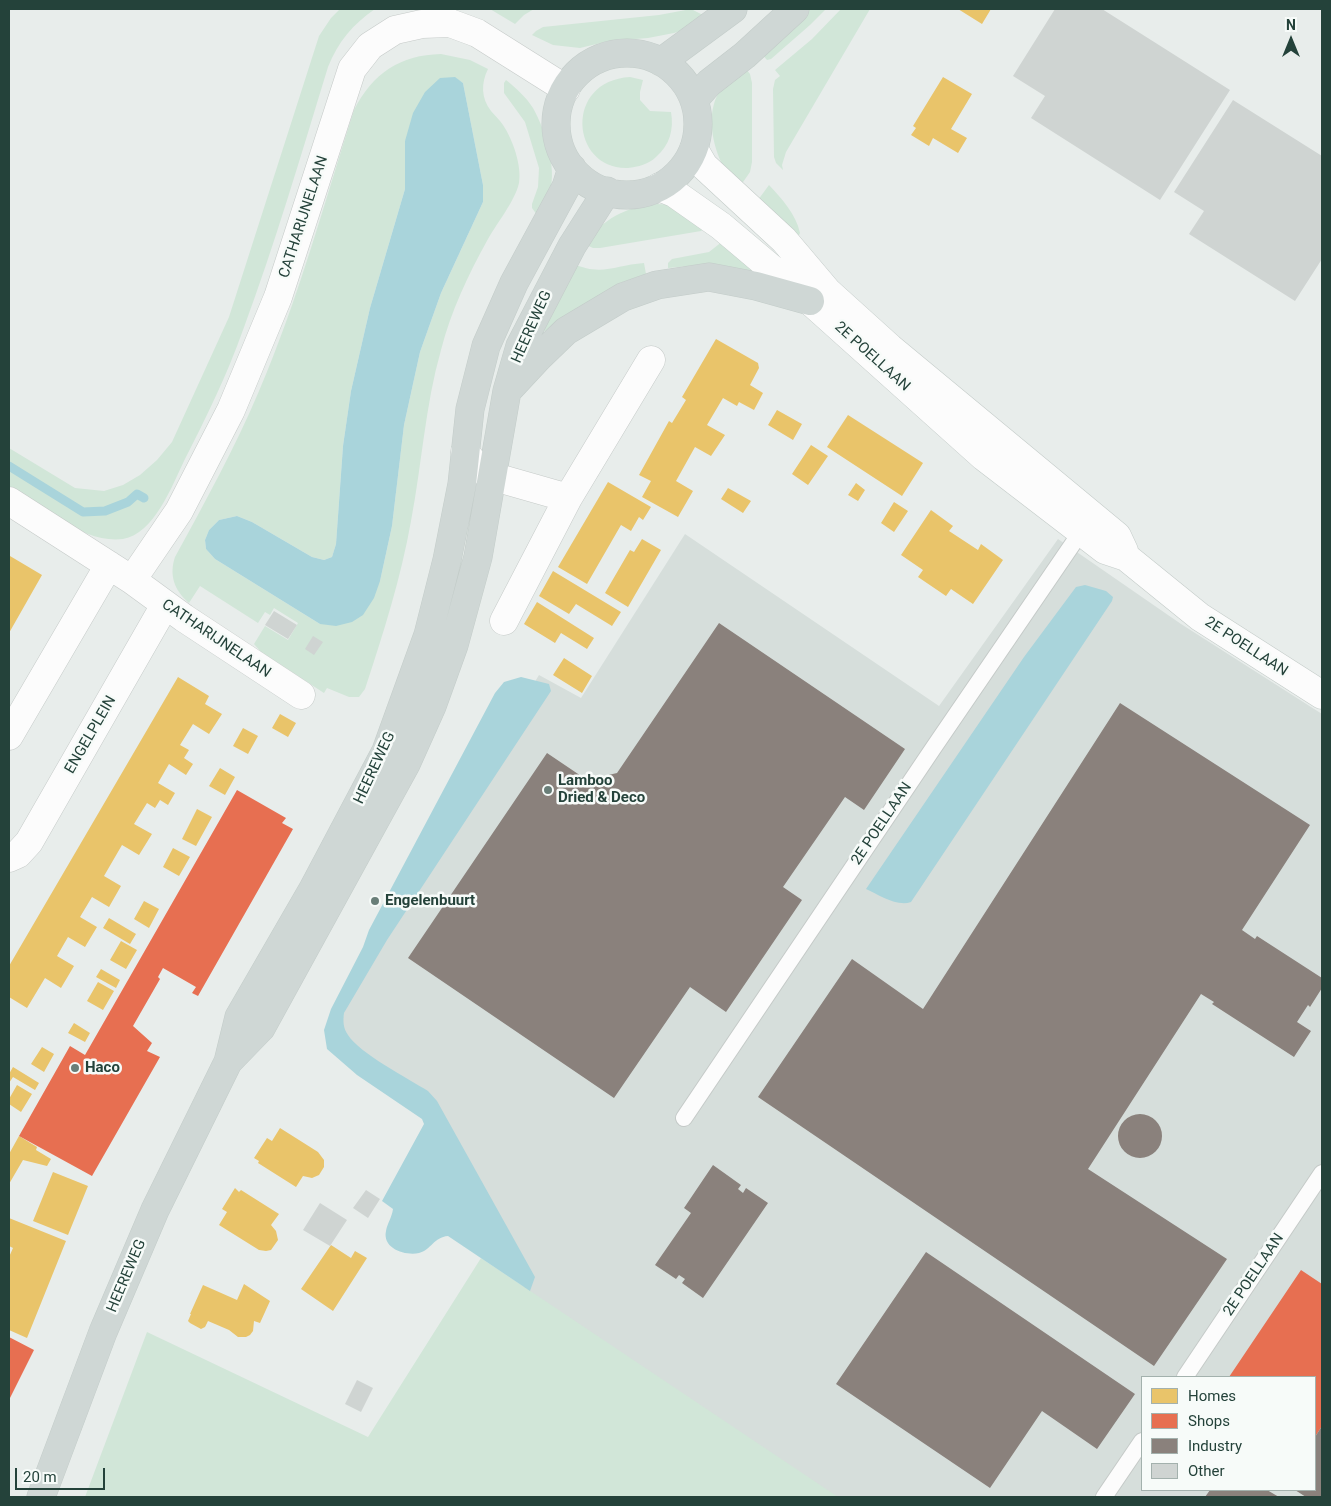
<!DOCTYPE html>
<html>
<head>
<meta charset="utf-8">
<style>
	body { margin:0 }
	#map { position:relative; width:1331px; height:1506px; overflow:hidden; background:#e8edeb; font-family:Roboto,sans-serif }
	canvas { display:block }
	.frame { position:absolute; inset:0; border:10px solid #24423a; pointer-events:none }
	.legend { position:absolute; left:1141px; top:1376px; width:175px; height:115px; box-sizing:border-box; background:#f7fbf9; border:1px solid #a3b1ad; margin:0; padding:6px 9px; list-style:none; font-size:15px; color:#24423a }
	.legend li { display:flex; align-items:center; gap:10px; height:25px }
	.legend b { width:25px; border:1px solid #a3b1ad }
	.north { position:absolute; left:1266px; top:15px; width:50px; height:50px; -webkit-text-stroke:4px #f7fbf9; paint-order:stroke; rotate:0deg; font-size:14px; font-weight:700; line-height:20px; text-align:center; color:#24423a }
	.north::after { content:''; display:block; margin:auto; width:18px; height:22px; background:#24423a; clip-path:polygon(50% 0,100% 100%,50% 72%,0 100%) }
	.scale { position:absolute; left:15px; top:1468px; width:90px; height:22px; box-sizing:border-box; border:2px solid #24423a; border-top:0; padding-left:6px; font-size:15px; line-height:18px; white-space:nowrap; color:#24423a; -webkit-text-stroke:4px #f7fbf9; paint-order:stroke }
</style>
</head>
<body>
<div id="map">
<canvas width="1331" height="1506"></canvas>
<div class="frame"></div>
<ul class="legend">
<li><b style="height:14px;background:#e9c46a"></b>Homes</li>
<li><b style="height:14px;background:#e76f51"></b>Shops</li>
<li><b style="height:14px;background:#8a817c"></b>Industry</li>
<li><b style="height:14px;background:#cfd4d2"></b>Other</li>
</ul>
<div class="north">N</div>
<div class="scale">20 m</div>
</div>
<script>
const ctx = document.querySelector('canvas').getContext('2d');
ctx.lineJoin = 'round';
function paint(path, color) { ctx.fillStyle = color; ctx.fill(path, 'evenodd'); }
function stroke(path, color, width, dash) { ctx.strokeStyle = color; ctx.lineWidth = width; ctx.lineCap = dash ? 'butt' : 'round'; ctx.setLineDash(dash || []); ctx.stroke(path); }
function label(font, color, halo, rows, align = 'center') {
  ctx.font = font + ' Roboto,sans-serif'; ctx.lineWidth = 5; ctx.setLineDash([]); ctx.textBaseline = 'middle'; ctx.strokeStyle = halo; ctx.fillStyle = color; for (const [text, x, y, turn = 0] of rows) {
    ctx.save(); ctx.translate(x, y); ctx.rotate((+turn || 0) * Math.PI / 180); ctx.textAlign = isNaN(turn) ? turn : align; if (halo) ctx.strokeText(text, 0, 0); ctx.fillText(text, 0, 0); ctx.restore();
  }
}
paint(new Path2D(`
	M685,534L939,706L1058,539L1181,624L1322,714V1497H823L529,1305L519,1273L435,1117L338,1037L351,984L539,675L581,698ZM1142,1377H1315V1490H1142Z`), '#d6dedb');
paint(new Path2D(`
	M340,9H375C353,24 338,42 328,67C301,155 275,244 243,330C227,375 206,418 184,461C172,486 154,534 123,539C84,544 40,507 9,486V448L75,488L104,491L123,485L140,475L157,460L172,442L229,317L319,36L331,18Z
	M490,9H534L524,15L515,24Z
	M691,9L703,15L683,30L674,33L648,38L609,41L580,48L553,45L532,35L536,31L543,27L659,15Z
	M806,9H826L810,25L771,59L767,60L760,52Z
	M841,9H870L786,152L782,165L783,170L776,163L774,157L773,89L775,80L780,76L775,70L812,39Z
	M441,54L470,60L488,69C481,83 481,98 491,111C495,116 500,120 503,125C513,140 522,166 519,183C515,201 497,223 488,239C468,275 451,311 441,350C425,406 422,464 411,521C401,578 383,634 365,689L359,697H349L327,688L324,693L261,652L254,644L265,626L288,640L298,623L274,608L270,615L265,612L258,623L200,586L189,603C174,590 169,575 175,557C205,502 235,448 259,391C298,300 324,204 354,110C373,73 400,55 441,54ZM455,78L463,83L483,185V202L441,293L420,352L404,425L392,526L380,581L320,624L215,559L206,549L205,540L209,530L219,520L237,516L252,522L312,557L324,560L332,557L336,544L343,446L351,391L370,308L405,189V141Z
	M743,65L750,74L752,83V162L750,172L741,185C734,178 726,171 721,162C711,140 706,108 722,88C728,80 736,72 743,65Z
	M630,77L643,80L640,92V100L650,111L671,112C674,129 670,145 656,157C649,164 638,167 628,168C571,170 563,81 630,77Z
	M506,80C516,88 526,97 533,108C545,129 557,168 550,191C548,200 541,208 537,215L532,208V204L538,187L539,168L525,122L504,93V83Z
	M769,185C782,199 796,214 800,233L799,235H796L758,200Z
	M657,204L672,205L704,229L701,231L600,248H593L584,244C604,219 624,207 657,204Z
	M723,241L767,275L699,265L668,268V263L672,259L709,252Z
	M572,263C601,277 615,265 644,263L646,274L620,283L550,329L545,331L542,330Z
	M481,1258L838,1497H85L147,1332L368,1437Z`), '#d1e6d8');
paint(new Path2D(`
	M455,77L463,83L483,185V202L441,293L420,352L404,425L392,526L380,581L374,598L363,615L352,622L336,626L320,624L215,559L206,549L205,540L209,530L219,520L237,516L252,522L312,557L324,560L332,557L336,544L343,446L351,391L370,308L405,189V141L413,113L425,92L440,78Z
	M1085,585L1106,591L1113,597L1112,601L911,902C897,907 879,895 866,889L1024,657L1076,587Z
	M521,677L549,684L551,691L387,940L344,1013C343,1021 343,1028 348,1035C359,1053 409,1079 428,1091L437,1101L535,1277L530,1291L448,1236C434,1237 431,1250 419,1253C406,1256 382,1249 386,1231C387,1224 392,1217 393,1209L382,1201L424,1124L422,1119L357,1075L327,1049L324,1030L331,1009L363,947L369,930L495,693L504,682Z`), '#a9d4db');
paint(new Path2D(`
	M958,9H991L982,24Z
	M943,77L972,94L951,129L967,138L958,153L933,138L929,146L911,135L916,128L913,126Z
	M716,339L758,363L759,368L750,385L763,393L754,410L739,402L737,406L723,398L707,425L725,435L711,456L695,447L676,481L693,491L678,517L642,497L651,481L639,475L669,421L672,423L686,400L682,397Z
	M777,410L802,424L793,440L768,425Z
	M848,415L923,463L902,496L827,447Z
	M811,445L828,456L808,485L792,474Z
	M608,482L651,507L643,520L639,517L631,531L621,525L587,584L558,567Z
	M856,483L865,490L858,501L848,495Z
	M728,488L751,501L743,513L721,499Z
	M894,502L908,511L894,532L881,523Z
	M931,510L953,526L949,531L978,550L981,544L1003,560L973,604L951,589L946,596L918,577L923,570L901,555Z
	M642,539L661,550L628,607L605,593L630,550L634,552Z
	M10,556L42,575L9,633V558Z
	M553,571L621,612L612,626L576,604L569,614L539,596Z
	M537,602L594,638L587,649L561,633L555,643L524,624Z
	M564,658L592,676L582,693L553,675Z
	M178,677L209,696L205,704L222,714L209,734L193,724L180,745L189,750L184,758L193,764L186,775L169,764L158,783L175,793L168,805L160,800L155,808L147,803L134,824L152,834L139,855L122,845L104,876L121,886L109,907L92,897L80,917L97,927L85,947L68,937L57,956L74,966L61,988L45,978L27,1008L9,997V966Z
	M280,714L296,723L288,737L272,728Z
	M243,728L258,736L248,754L233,746Z
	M220,768L235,777L225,795L209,786Z
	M197,809L212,817L196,846L182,839Z
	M173,848L190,857L179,876L163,867Z
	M144,901L159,909L149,928L134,919Z
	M109,918L136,934L130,944L103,928Z
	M121,941L137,950L126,969L110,960Z
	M101,969L120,980L116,988L96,977Z
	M98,982L114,991L103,1010L87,1001Z
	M74,1023L90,1033L85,1042L68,1033Z
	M42,1047L54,1054L44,1072L31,1064Z
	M13,1067L39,1083L35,1090L13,1077L9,1083V1074Z
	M17,1085L32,1094L21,1112L9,1104V1099Z
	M280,1128L318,1152L324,1160V1167L319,1175L312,1178L303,1176L296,1187L258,1163L259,1161L254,1158L267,1138L272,1141Z
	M19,1136L37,1147L36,1150L51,1159L47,1166L23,1160L9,1184V1154Z
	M53,1172L88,1186L68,1235L33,1221Z
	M235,1188L239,1192L241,1190L279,1214L271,1225L276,1231L278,1240L271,1250L266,1251L259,1250L219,1225L227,1212L222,1209Z
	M9,1218L66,1241L27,1338L9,1330V1257L13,1248L9,1246Z
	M331,1245L351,1258L355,1251L367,1258L333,1311L301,1289Z
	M244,1284L270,1301L260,1323L254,1321L253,1331L250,1335L246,1337H238L229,1330L208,1321L205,1327L201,1329L190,1323L188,1321L191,1314H190L203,1285L237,1300Z`), '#e9c46a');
paint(new Path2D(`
	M237,790L286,818L282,823L293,829L198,996L192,993L196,987L163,968L158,977L160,979L133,1026L152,1043L147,1051L160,1057L92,1176L19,1136L70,1046L85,1055Z
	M1301,1270L1322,1284V1426L1315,1437V1377H1229Z
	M9,1337L34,1350L9,1400Z`), '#e76f51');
paint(new Path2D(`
	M719,623L905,749L864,810L845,797L783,887L802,900L726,1012L690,987L614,1098L408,958L547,753L587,780L617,773Z
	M1120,703L1310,825L1242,930L1255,939L1257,936L1322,978V988L1310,1007L1308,1005L1297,1022L1311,1031L1294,1057L1212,1004L1214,1002L1201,994L1088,1169L1227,1259L1154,1366L758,1097L852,959L923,1009Z
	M1118 1136a22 22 0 1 1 44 0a22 22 0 1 1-44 0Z
	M713,1165L741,1185L738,1189L743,1193L746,1188L768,1203L703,1298L682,1283L685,1279L679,1275L676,1279L655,1265L691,1213L684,1208Z
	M926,1252L1135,1394L1097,1449L1042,1411L990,1488L836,1384Z
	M1322,1426V1497H1306L1295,1490H1315V1437Z
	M1210,1490H1267L1279,1497H1205Z`), '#8a817c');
stroke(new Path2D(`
	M9,466L83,512L105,511L128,502L137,494L144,498`), '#a9d4db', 9);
paint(new Path2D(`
	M1055,9H1102L1230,90L1160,200L1031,118L1045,96L1013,76Z
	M1233,100L1322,156V259L1295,301L1189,234L1204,211L1174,192Z
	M274,611L297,625L288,639L265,625Z
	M313,636L323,642L314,655L305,649Z
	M366,1190L380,1199L368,1218L353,1208Z
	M320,1203L347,1220L330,1246L303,1230Z
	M357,1380L373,1388L361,1412L345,1404Z`), '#cfd4d2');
const lane = new Path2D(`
	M684,1118L934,747L1085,526
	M1185,1377L1322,1173
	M1104,1497L1142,1441`);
const street = new Path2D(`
	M465,452L477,467L491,476L568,498
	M9,501L132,580L184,618L301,695
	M132,580L179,511L231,410L278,297L352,69L370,46L395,30L422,24L450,23L477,33L566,89
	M504,621L568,498L651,360
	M9,736L109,565
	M9,858L18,854L29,842L165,605`);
const secondary = new Path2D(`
	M694,149L704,166L784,240L828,292L890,348L1117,536L1124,551
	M659,187L674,193L721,226L810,301L984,457L1105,550L1126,557L1200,617L1322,695`);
const primary = new Path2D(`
	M556 124a71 71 0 1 1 142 0a71 71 0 1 1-142 0Z
	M661,62L733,9
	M694,100L709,83L745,55L795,9
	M511,387L538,358L566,331L623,297L657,285L709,277L756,286L810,301
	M229,1061L261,1028L406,764L432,706L454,645L478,557L507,391L520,346L572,246L607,191
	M41,1497L103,1332L155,1210L228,1062L239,1017L313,889L386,751L428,635L447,560L462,484L470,409L486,346L514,283L566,187L572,168`);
stroke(lane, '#c5cac8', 18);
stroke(street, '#c5cac8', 29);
stroke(secondary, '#c3cbc8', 29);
stroke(primary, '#c3ccc9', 29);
stroke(lane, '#fcfcfc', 16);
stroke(street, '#fcfcfc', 28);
stroke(secondary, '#fcfcfc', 28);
stroke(primary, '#cfd7d5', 28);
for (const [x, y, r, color] of [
	[548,790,5,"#697e78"],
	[375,901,5,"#697e78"],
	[75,1068,5,"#697e78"]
]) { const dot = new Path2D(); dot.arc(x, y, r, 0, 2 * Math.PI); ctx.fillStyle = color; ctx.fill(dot); stroke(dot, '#f7fbf9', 2); }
label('15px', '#24423a', '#f7fbf9', [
	["CATHARIJNELAAN",304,217,-72],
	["HEEREWEG",532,327,-66],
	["2E POELLAAN",872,357,42],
	["CATHARIJNELAAN",216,639,34],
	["2E POELLAAN",1246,647,33],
	["ENGELPLEIN",91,735,-60],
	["HEEREWEG",375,768,-65],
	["2E POELLAAN",882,824,-56],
	["2E POELLAAN",1254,1275,-56],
	["HEEREWEG",127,1276,-67]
]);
label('bold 15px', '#24423a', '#f7fbf9', [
	["Lamboo",558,781],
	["Dried & Deco",558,798],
	["Engelenbuurt",385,901],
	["Haco",85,1068]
], 'left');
</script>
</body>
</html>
